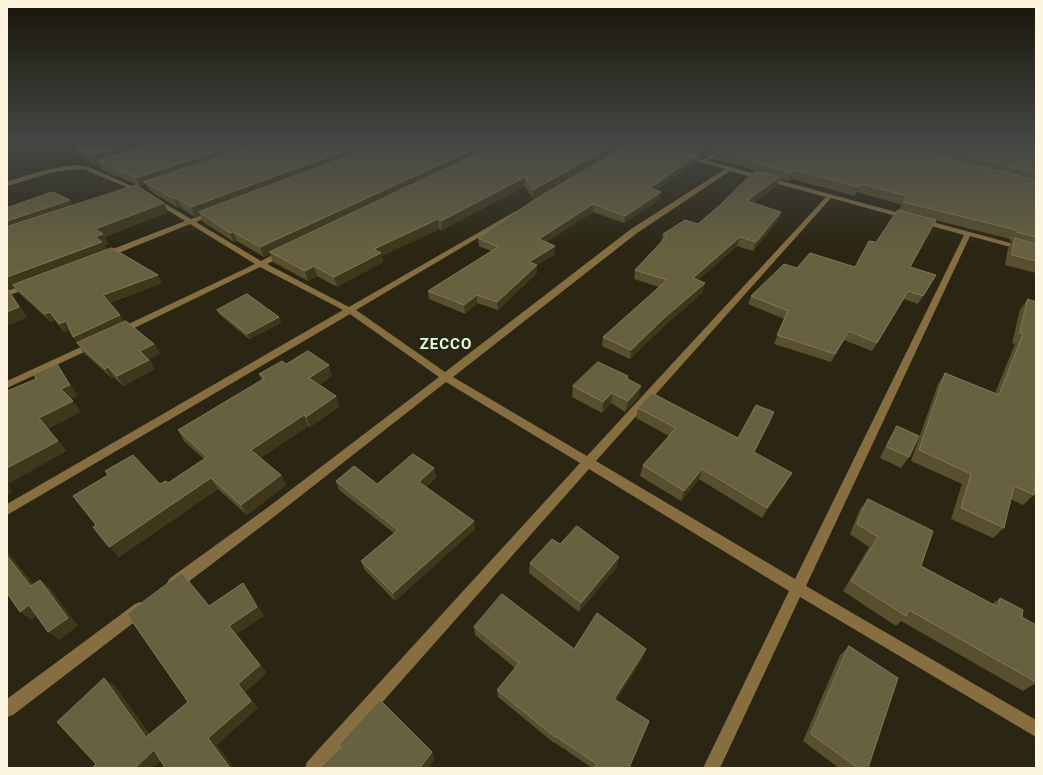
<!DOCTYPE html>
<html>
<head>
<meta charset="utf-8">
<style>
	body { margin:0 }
	#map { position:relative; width:1043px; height:775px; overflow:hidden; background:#2b2613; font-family:Roboto,sans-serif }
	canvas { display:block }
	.frame { position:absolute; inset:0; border:8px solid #fdf5df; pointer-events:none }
</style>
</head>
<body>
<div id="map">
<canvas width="1043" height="775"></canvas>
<div class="frame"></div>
</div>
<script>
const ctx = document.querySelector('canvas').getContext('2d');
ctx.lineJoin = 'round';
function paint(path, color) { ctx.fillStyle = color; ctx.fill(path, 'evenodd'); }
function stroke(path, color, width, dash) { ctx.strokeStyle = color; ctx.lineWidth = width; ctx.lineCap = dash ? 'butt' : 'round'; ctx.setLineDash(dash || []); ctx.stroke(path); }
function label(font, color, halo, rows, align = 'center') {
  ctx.font = font + ' Roboto,sans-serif'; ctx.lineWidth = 3.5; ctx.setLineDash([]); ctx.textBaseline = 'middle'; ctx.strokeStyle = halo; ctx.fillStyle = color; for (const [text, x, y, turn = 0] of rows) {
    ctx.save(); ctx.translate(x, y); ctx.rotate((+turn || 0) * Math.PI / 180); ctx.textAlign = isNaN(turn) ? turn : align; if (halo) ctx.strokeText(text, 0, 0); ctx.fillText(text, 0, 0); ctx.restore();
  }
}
paint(new Path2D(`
	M728,143H734L708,161L1036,250V254L970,236L806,586L1036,720V737L800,597L720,768H703L789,591L589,469L324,768H305L307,762L580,463L446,382L275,516L179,589L174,590L169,589L167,584L169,579L267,508L439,377L350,314L7,515V504L343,310L260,267L124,333H118L117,331L118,329L255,264L190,224L106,258H100V254L185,221L153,201V199H157L191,219L211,212H215V214L196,222L261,261L280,251H286V255L267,264L349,307L516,211H520V213L356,310L445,372L631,229L725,169L681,157V155L703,160ZM730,171L826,197L587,456L453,377L637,233ZM831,198L964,235L795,579L596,461Z
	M77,165L89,167L145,192L140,193L86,170C57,167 34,179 7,186V182C30,174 52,167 77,165Z
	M29,283H32V287L7,296V291Z
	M94,341L99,344L97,346L7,388V381Z
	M140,602L145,604L147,609L145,614L13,715L7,717V699L135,604Z`), '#866e41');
paint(new Path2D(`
	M154,143H630L533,199L525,186L442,230L439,229L382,256L383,262L337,287L317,276L308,281L273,262L270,254L264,257L237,241L234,242L203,222L200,215L195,217L180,207L178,208L149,190L146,184L140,186L102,170L99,164L95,165L81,155L76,147L116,155Z
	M631,143H726L701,158L696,157L694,163L656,190L661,192L660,199L624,223L593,212L546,242L555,246V254L537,265V273L498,310L477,303L465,314L429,299L428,291L491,251L479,246L478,238Z
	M727,143H1036V273L1005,265L1008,248L1012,242L1010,241V239L935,220L910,267L936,275L918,304L904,299L872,351L844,340L831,362L774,344L784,319L748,304L751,296L797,268L855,267L876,242L899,210L902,205L857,192L855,196L792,179L789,181L779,179L777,185L753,203L781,212L778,220L753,251L737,246L698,280L703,292L661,329L630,359L602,346L603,337L659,287L634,279L635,270L661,243L663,234L698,224L758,172L759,171L713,159L715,151Z
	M70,200L73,206L168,212L104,237L108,244L104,245L107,250L162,283L109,303L120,315L124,322L154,344L160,353L149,359L155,369L123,386L114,377L112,378L84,353L77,343H78L73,337L70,330L64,332L55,320L51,322L19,293L14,287L8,289L27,317L7,326V208Z
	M1028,299L1034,495L1023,505L1010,499L1004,528L993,538L951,519L962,484L911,461L938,384L945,373L995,393L1015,344L1012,343L1020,310Z
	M217,310L279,317L281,323L249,339L220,315Z
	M286,364L332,376L319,385L336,396L339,407L310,427L308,426L260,458L281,475L286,485L247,515L218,489L119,557L96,525L160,484L168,483L204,459L184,441L178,430L262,380L259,374Z
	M628,376V379L639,397L625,412L611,403L602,413L572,397L573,386Z
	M638,408L738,438L770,422L754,452L786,483L762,518L699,479L681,501L640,476L643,465L669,436L636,418Z
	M897,426L909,457L901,468L880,458L890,437Z
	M434,468L436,477L426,487L474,521L475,529L395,601L364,569L361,561L394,533L339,490L336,481L377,484Z
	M868,499L921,566L992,604L1000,598L1022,617L1036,625V683L1023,691L901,621L896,626L843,591L869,547L850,534L860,509Z
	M560,544L617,567L579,612L529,573L530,563Z
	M474,627L574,649L643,657L616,700L629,768H592L554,742V743L498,697L497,690L515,668L475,635Z
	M849,646L868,768H839L803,741L840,655Z`), '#574f2d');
paint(new Path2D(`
	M242,143H270L144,182L146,184L140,186L136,178Z
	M366,143H389L199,212L200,215L195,217L191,207Z
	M487,143H504L270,252V254L264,257L260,247Z
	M617,143H630L533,199V190Z
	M714,143H726L701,158L702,150Z
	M113,149L118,158L98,161L99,164L95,165L91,156Z
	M696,156L694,163L649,196L650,188Z
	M795,170L792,179L789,181L792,173Z
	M525,177V186L442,230L441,221Z
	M779,177L777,185L744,209L747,201Z
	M861,184L855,196L858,187Z
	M661,192L660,199L624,223L625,216Z
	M176,198L180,207L178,208L174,199Z
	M70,200L75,209L7,232V221Z
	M164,203L168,212L104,237L108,244L104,245L107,251L8,289L27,317L7,326V277L95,237V229Z
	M593,204V212L539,247V239Z
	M781,212L778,220L753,251L756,242Z
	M438,219L439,229L382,256L383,262L337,287L334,277L374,249Z
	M233,232L237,241L234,242L230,233Z
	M740,237L737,246L691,287L693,278Z
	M555,246V254L529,270V262Z
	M537,265V273L498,310L497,302Z
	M314,266L317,276L308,281L305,271Z
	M158,275L162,283L107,303L103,295Z
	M705,283L703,292L661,329L630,359L631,350L663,319Z
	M477,295V303L465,314L464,305Z
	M50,312L55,320L51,322L45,314Z
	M120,315L125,323L79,345L73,337Z
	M279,317L281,323L249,339L247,334Z
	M66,321L72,329L64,332L59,324Z
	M849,331L844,340L831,362L835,354Z
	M154,344L160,353L146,361L140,351Z
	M149,360L155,369L123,386L117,376Z
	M57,364L64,375L78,396L69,400L61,389Z
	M329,365L332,376L312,389L309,378Z
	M108,367L114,377L112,378L105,369Z
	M641,386L639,397L625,412L628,401Z
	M612,393L611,403L602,413L603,402Z
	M336,396L339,407L310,427L306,417Z
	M73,401L81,412L48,429L67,451L8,484L12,492L7,495V468L39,418Z
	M774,412L770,422L749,462Z
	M304,415L308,426L256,461L251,450Z
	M434,468L436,477L421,491L419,482Z
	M702,469L699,479L681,501L684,491Z
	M792,473L786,483L762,518L767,508Z
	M281,475L286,485L247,515L241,505Z
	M211,478L218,489L119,557L109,547Z
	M474,521L475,529L395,601L393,593Z
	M7,551L42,594L31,586L7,556Z
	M619,557L617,567L579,612L581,603Z
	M40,580L50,588L78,626L59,640L48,632Z
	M243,583L250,592L264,616L237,634L267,673L246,692L258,708L217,745L234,768H230L208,738L238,684L229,626Z
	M29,605L40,613L31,620L20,612Z
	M646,649L643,657L612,706L614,699Z
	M104,678L115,686L157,744L146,737Z
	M154,750L165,757L153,768H135Z
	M432,752L435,759L428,768H420Z`), '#3e371b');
const building = new Path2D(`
	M154,143H242L136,178L98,161Z
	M259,143H366L191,207L176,198L174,199L144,182Z
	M383,143H487L260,247L233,232L230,233L199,212Z
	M500,143H617L533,190L525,177L441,221L438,219L374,249L381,253L334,277L314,266L305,271L270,252Z
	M631,143H647L696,156L650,188L661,192L625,216L593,204L539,239L555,246L529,262L537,265L497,302L477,295L464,305L428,291L498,247L478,238L537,198Z
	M675,143H714L702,150Z
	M727,143H887L1036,180V237L1016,232V230L903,202L907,196L861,184L858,187L795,170L792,173L761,164L762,163L715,151Z
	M909,143H1036V173Z
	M76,147L113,149L91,156Z
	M755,171L779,177L747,201L781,212L756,242L740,237L693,278L705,283L663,319L631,350L603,337L667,280L635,270L667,236L663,234L685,220L698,224L719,206Z
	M136,185L164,203L95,229L103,234L95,237L102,242L7,277V227Z
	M53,192L70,200L7,221V208Z
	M898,210L936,220L910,267L936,275L923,296L908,291L877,343L849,331L835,354L777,335L788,311L751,296L784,264L797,268L810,253L855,267L869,241L876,242Z
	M1015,238L1036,244V261L1012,255Z
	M112,248L158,275L103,295L120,315L73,337L66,321L59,324L50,312L45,314L13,285Z
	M7,288L19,307L7,312Z
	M247,294L279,317L247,334L217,310Z
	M1028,299L1036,302V468L1034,495L1014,486L1004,528L961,508L971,474L919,450L945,373L999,395L1023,334L1020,333Z
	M126,321L154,344L140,351L149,360L117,376L108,367L105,369L77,343Z
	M308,351L329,365L309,378L336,396L306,417L304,415L251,450L281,475L241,505L211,478L109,547L93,527L96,525L73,496L108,475L105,471L133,455L160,484L166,481L168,483L207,457L178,430L265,378L259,374L282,361L286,364Z
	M598,362L628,376L626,378L641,386L628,401L612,393L603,402L573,386Z
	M57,364L70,385L61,389L73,401L39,418L58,441L7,468V391L36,379L34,374Z
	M652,393L738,438L756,405L774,412L754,452L792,473L767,508L702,469L684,491L643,465L676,428L638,408Z
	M897,426L919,436L909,457L887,447Z
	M413,454L434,468L419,482L474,521L393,593L361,561L398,530L336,481L354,466L377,484Z
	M868,499L933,531L921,566L998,607L1000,598L1023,610L1022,617L1036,625V682L909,610L906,616L851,581L878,537L857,524Z
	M577,526L619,557L581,603L530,563L552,539L560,544Z
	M7,556L31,586L40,580L68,618L48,632L29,605L20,612L7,593Z
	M182,573L209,606L243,583L257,607L229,626L260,665L238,684L251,701L208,738L230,768H165L154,750L135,768H92L96,764L57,722L104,678L146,737L188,702L127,614Z
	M502,594L574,649L597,613L646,649L614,699L649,721L629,768H595L597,764L555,736V737L497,690L519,663L474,627Z
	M849,646L898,678L868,768H858L811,734Z
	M380,700L432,752L420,768H320L341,747L339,745Z`);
paint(building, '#686140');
stroke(building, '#807859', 1);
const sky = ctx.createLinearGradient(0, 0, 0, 251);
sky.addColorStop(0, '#18150a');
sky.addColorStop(0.57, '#444744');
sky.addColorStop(1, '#44474400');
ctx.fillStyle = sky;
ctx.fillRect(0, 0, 1043, 251);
ctx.letterSpacing = '1px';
label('bold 15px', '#e1fde1', '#2b2613', [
	["ZECCO",446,345]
]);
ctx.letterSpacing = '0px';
</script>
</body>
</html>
